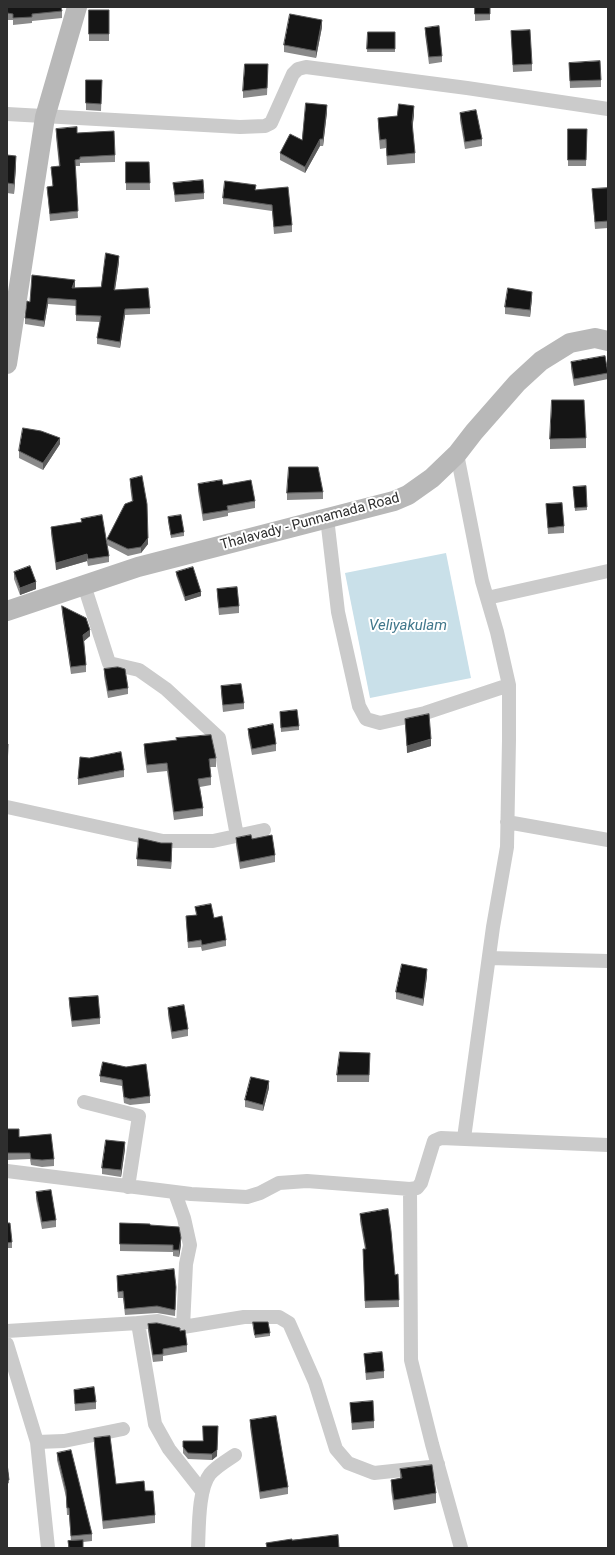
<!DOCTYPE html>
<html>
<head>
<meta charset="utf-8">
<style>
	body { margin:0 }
	#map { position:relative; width:615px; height:1555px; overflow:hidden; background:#fff; font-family:Roboto,sans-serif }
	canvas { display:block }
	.frame { position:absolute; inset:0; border:8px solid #2e2e2e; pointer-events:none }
</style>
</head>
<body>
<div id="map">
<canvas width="615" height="1555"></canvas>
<div class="frame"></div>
</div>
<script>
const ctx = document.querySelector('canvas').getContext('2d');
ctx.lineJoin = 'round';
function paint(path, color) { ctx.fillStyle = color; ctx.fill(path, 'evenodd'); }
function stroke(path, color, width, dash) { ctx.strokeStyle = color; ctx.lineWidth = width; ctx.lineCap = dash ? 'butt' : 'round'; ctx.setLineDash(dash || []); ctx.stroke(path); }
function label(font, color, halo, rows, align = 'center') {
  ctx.font = font + ' Roboto,sans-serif'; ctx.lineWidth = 4; ctx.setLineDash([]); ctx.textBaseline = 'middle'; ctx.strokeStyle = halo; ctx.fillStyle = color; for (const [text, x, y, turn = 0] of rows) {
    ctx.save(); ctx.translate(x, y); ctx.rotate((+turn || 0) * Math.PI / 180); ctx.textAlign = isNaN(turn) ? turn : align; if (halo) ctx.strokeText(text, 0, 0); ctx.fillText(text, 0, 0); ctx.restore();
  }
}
paint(new Path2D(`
	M446,553L471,678L370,698L345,573Z`), '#c9e0e9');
stroke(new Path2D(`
	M7,114L240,127L265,126L271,123L293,74L298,69L306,67L467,88L608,109
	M457,454L482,581L497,632L509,685V740L507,847L493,927L464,1138
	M327,518L338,612L359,706L366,719L380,723L425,713L509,685
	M84,585L109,663L139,670L166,689L219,738L237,836
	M487,598L608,571
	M7,807L163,841H213L264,830
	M507,822L608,840
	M489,958L608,961
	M84,1102L139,1116L128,1187
	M7,1171L191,1194L247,1197L260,1193L279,1183L307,1181L410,1189L417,1188L421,1183L434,1141L441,1138L608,1145
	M410,1189L411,1360L432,1444L461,1548
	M175,1193L184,1218L190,1245L186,1264L183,1327L244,1317H279L289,1323L315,1382L336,1449L348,1463L374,1473L430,1467L438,1464
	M138,1323L155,1424L169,1449L202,1491
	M7,1331L138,1323L158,1321L183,1327
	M7,1344L37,1442L48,1548
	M37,1442L64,1441L123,1429
	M198,1548C199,1529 198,1489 210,1474C217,1466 226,1461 235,1455`), '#cbcbcb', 14);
stroke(new Path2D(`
	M7,364L45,117L77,7
	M7,611L138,567L394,501L408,495L432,478L457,454L474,432L517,383L541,361L570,343L595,338L608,341`), '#b8b8b8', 20);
paint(new Path2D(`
	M7,7L62,11V18L32,21V23L13,25V20H7Z
	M475,7H490V20L475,21Z
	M89,10H109V41H89Z
	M322,27L316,58L284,52V45Z
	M425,28L442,56V62L429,64L425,34Z
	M511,31L532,64V71L513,72Z
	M368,32H395V52H367Z
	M569,63L601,80V87L570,88Z
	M268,71L267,95L243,98V91Z
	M86,80H102L101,111L86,110Z
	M327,112L323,146H320L305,173L280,160V153L302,140Z
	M460,113L482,139V146L465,149L460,120Z
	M414,115L412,128L415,153V163L387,165L386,148L380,149L378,127V118Z
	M56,129L77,133L115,155V162L80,163V166H75L78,218L50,221L47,187L53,186L51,167L59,166L56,136Z
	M568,129H587L586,166H568Z
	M7,155L16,166L14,194L7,193Z
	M126,162H149L150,190H126Z
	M173,183L204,193V199L175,202Z
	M608,188V228L595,229L592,189Z
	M256,190L292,225V232L274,234L272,211L223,204V198Z
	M119,262L115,290L150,308V314L125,315L120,348L97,344V338L100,322L76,321V306L48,304L44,327L25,324V318L30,302L75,287V288L101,287Z
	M532,298L530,317L505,314V307Z
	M571,362L608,370V379L574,386L571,369Z
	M586,438V448L550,449V439Z
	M60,444L43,470L19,458V451Z
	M130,479L148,544L141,553L128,556L107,545V539L132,502L130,485Z
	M198,484L223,485L255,501V508L228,513V516L203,521L198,491Z
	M573,487L587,507V510L575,511Z
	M323,492V499L287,500V493Z
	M546,504L564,526V533L548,534Z
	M168,517L184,532V536L171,538L168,521Z
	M81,519L109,556V562L88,566L87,561L56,570L51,534V527L81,522Z
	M14,572L36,589L20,595L14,579Z
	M176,572L201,596L185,601L176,575Z
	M217,589L239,606V613L219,615L217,596Z
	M62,606L90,636L84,641L86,665V672L71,674L62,613Z
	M104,669L128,688V694L108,698L104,676Z
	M221,686L244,703V709L223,712L221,693Z
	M280,712L299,726V730L281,732Z
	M405,719L431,746L407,753Z
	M248,729L276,744V751L252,755L248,735Z
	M144,744L216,758V767H210L211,777V785L200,787L203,808V816L174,820L167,771L147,773L144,753Z
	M124,770V777L78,785V779Z
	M236,838L252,839L275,855V862L240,869L236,845Z
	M172,850L171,869L137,866V859Z
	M195,907L214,918L226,940V946L202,951L201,947L188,948L186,916L196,915Z
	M427,976L423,1006L396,999V992Z
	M69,998L100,1018V1024L72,1027L69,1005Z
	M168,1008L188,1029V1036L172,1039L168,1015Z
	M370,1060L369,1082H337V1075Z
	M103,1062L150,1096V1103L130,1105L124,1103L122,1086L100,1082V1076Z
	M269,1088L263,1111L245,1107V1100Z
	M7,1129L54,1159V1166L42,1167L31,1165L30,1159L7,1160Z
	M125,1149L121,1177L102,1174V1168Z
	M36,1192L56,1220V1227L42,1229L36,1199Z
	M360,1214L395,1275L398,1274L399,1307L365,1308L363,1249H365L360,1221Z
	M7,1223L12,1242V1248H7Z
	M120,1223L150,1225L181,1245L179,1257L173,1256V1252L120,1251Z
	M117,1276L176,1294L175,1316L157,1313L125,1315L123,1298H118L117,1282Z
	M253,1322L270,1333V1336L255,1338Z
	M148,1324L180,1331L187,1345V1352L163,1356V1361L153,1362L148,1331Z
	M364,1354L384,1371V1378L366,1380Z
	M74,1390L96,1402V1409L75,1411Z
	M350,1403L374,1421V1428L352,1430Z
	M250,1420L288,1487V1494L260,1499L250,1427Z
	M94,1438L116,1484L145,1491L155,1515V1523L103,1529L94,1446Z
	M183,1441L217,1456L212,1460L188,1459L183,1453Z
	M57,1453L92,1534V1541L83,1542V1548H68V1541H71L69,1515H67L66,1497L57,1460Z
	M7,1463L9,1480V1483L7,1484Z
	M400,1469L436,1493V1503L394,1510L391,1490V1480L400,1478Z`), '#8a8a8a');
paint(new Path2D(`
	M322,20V27L316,58V51Z
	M327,105V112L323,146V139Z
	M414,106V115L412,131V122Z
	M320,139V146L305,173V167Z
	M16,156V166L14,194V184Z
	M119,256V262L114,296V290Z
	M75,280V287L72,294V288Z
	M532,292V298L530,317V310Z
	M48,298V304L44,327V321Z
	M125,309V315L120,348V342Z
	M60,438V444L43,470V463Z
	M148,538V544L141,553V547Z
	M87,554V561L56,570V563Z
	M36,582V589L20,595V588Z
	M201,592V596L185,601V597Z
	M90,630V636L83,642V635Z
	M431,739V746L407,753V746Z
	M172,843V850L171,869V862Z
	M427,969V976L423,1006V999Z
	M269,1081V1088L263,1111V1105Z
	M125,1142V1149L121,1177V1170Z
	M181,1238V1245L179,1257V1250Z
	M218,1426L217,1456L212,1460V1454Z`), '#5b5b5b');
const building = new Path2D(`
	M7,7H61L62,11L32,14V17L13,18V14L7,13Z
	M475,7H490V14H475Z
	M89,10H109V34H89Z
	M290,14L322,20L316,51L284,45Z
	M439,26L442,56L429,57L425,28Z
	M530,30L532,64L513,65L511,31Z
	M368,32H395V49H367Z
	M600,61L601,80L570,81L569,63Z
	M245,64H268L267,88L243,91Z
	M86,80H102L101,104L86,103Z
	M306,103L327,105L323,139H320L305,167L280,153L290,134L302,140Z
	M399,104L414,106L412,122L415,153L387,156L386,139L380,140L378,118L397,116Z
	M476,110L482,139L465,142L460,113Z
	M77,127V133L114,131L115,155L80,157V159L75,160L78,211L50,214L47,187L53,186L51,167L60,166L56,129Z
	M568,129H587L586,160H568Z
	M7,155L16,156L14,184L7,183Z
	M126,162H149L150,183H126Z
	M203,180L204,193L175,195L173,183Z
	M225,181L256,185L255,190L288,187L292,225L274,227L272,205L223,198Z
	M608,188V221L595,222L592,189Z
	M106,253L119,256L114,290L148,288L150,308L125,309L120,342L97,338L101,316L76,315V300L48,298L44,321L25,318L27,301L30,302L32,275L75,280L72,288L101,287Z
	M508,288L532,292L530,310L505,307Z
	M605,356L608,373L574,379L571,362Z
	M552,400H584L586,438L550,439Z
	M23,428L41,431L60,438L43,463L19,451Z
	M289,467H318L323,492L287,493Z
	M142,476L147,504L148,538L141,547L128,549L107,539L125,504L133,501L130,479Z
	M222,480L223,485L251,480L255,501L227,506L228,510L203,514L198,484Z
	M586,486L587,507L575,508L573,487Z
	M562,503L564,526L548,528L546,504Z
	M102,515L109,556L88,559L87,554L56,563L51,527L82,522L81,519Z
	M181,515L184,532L171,535L168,517Z
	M30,566L36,582L20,588L14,572Z
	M193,567L201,592L185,597L176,572Z
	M237,587L239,606L219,608L217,589Z
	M62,606L86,618L90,630L83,635L86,665L71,667Z
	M118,667L125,669L128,688L108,691L104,669Z
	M241,684L244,703L223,705L221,686Z
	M297,710L299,726L281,728L280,712Z
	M429,714L431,739L407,746L405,719Z
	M273,724L276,744L252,749L248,729Z
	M211,735L216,758L209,759L211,777L198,779L203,808L174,812L167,763L147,765L144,744L177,740L176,738Z
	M7,744H8L7,769Z
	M121,752L124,770L78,779L80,757L89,758Z
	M251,835L252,839L272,835L275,855L240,862L236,838Z
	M139,838L161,843H172L171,862L137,859Z
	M211,904L214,918L222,916L226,940L202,945L201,940L188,942L186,916L197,915L195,907Z
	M402,964L427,969L423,999L396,992Z
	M98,996L100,1018L72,1021L69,998Z
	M184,1005L188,1029L172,1032L168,1008Z
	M340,1052L370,1053L369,1075H337Z
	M103,1062L126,1067L146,1064L150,1096L130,1099L124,1097L122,1080L100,1076Z
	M251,1077L269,1081L263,1105L245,1100Z
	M7,1129H19V1137L51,1134L54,1159L42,1160L31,1159L30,1153H7Z
	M106,1140L125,1142L121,1170L102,1168Z
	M51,1190L56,1220L42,1222L36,1192Z
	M388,1209L391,1231L395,1275L398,1274L399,1300L365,1301L363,1249H366L360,1214Z
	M7,1223H10L12,1242L7,1243Z
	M120,1223L150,1224V1225L179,1227L181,1238L179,1250H173V1245L120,1244Z
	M174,1269L176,1287L175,1310L157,1306L125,1309L123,1291L118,1292L117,1276Z
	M253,1322H268L270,1333L255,1335Z
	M157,1323L180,1328V1331L185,1330L187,1345L163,1349V1354L153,1355L148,1324Z
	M382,1352L384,1371L366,1373L364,1354Z
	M94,1387L96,1402L75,1404L74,1390Z
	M373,1401L374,1421L352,1423L350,1403Z
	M276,1416L288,1487L260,1492L250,1420Z
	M203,1426H218L217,1450L212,1454L188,1453L183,1447V1441H203Z
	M110,1436L116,1484L144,1481L145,1491H153L155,1515L103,1521L94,1438Z
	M71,1450L92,1534L71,1536L69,1508H67L66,1490L57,1453Z
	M7,1463L9,1480H7Z
	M432,1465L436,1493L394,1500L391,1480L402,1478L400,1469Z
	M338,1535L339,1548H267L266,1543L292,1539V1540Z
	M83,1540V1548H69L68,1541Z`);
paint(building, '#151515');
stroke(building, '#5b5b5b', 1);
label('14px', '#2e2e2e', '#fff', [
	["Thalavady - Punnamada Road",310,522,-15]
]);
label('italic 15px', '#41778b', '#fff', [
	["Veliyakulam",408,626]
]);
</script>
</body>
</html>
